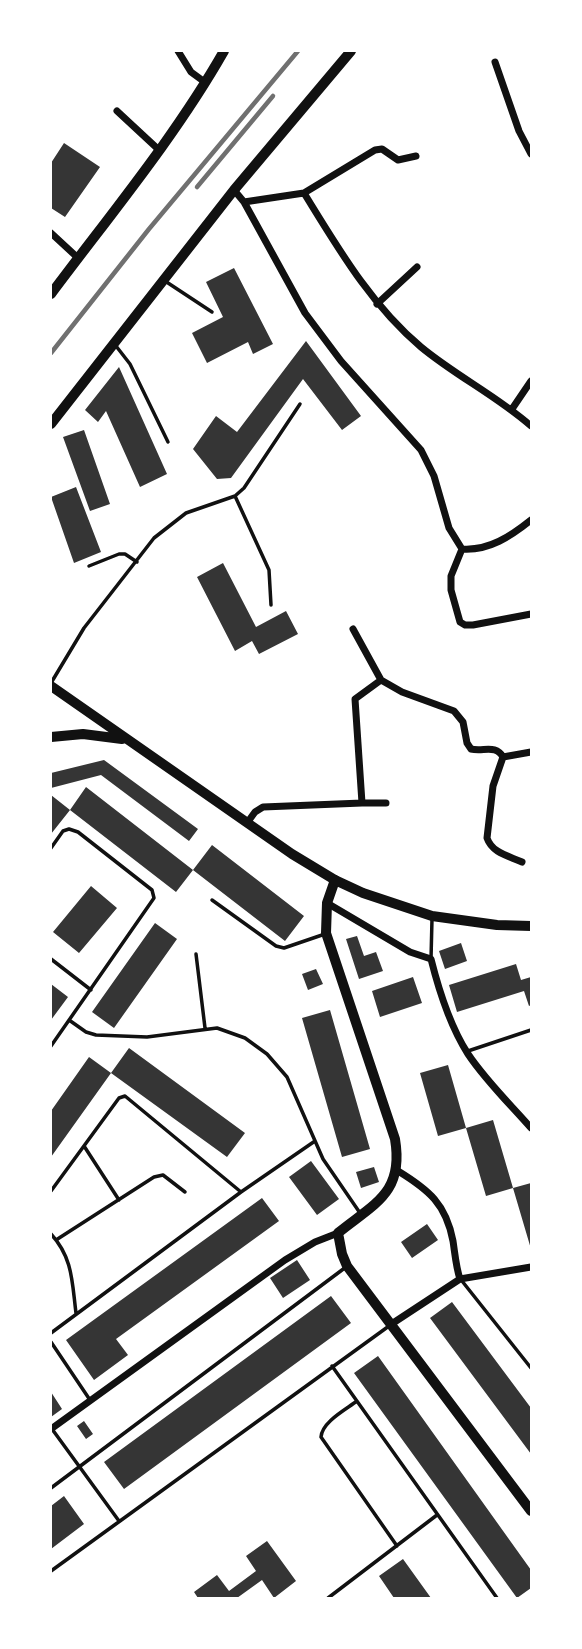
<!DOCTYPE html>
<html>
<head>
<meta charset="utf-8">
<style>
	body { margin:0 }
	#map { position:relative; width:582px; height:1649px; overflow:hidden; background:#fff; font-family:"Public Sans",sans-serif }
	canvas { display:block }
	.frame { position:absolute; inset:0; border:52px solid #fff; pointer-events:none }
</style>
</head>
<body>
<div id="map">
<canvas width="582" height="1649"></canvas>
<div class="frame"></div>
</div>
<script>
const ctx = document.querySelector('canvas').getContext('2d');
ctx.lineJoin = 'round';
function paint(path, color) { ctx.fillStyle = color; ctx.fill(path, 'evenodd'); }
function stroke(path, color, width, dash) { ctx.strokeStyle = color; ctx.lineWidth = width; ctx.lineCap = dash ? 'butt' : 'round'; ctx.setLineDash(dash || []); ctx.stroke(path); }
paint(new Path2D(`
	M64,143L100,167L65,217L51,208V163Z
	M234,268L273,344L253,354L248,342L207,363L192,333L223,317L206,282Z
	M306,341L361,416L342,430L303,379L231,478L217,479L193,449L216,416L237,432Z
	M119,367L167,474L140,487L106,411L98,422L85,410Z
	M84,430L110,504L90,511L63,437Z
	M76,487L101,552L74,563L51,497Z
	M223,563L256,627L286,611L298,634L259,654L252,641L235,651L197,577Z
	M104,760L198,829L189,841L101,775L51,788V773Z
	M86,787L193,870L212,845L304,916L285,941L193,870L176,892L70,810Z
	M51,795L70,810L51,834Z
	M91,886L117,908L79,953L53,932Z
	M155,923L177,939L114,1028L92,1012Z
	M357,936L364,956L376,952L383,971L359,979L346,939Z
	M461,943L467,961L445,969L439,951Z
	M516,964L521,980L531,977V1005L529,1006L524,991L457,1012L449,985Z
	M316,969L323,984L308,990L302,974Z
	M413,977L422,1003L380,1017L372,991Z
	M51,984L68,997L51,1020Z
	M330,1010L370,1149L342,1157L302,1018Z
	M129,1048L245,1133L227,1157L111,1073Z
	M89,1057L111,1073L51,1157V1111Z
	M448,1065L466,1128L438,1136L420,1073Z
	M493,1120L513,1188L486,1196L466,1128Z
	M311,1161L339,1199L317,1215L289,1177Z
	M374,1167L379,1182L361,1188L356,1172Z
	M531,1183V1249L513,1188Z
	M262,1198L279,1221L116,1339L128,1355L94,1380L66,1340Z
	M427,1224L438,1240L412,1258L401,1242Z
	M297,1260L310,1280L283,1298L270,1278Z
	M331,1296L351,1323L124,1489L104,1462Z
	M452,1302L531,1408V1454L430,1318Z
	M378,1356L531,1570V1588L517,1598L354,1373Z
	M51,1392L62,1409L51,1417Z
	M84,1421L93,1434L86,1439L77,1426Z
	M64,1496L84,1524L51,1549V1506Z
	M267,1541L296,1581L274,1598L262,1580L237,1598H198L194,1592L217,1575L229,1591L256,1571L246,1556Z
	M403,1559L431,1598H394L379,1576Z`), '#353535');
stroke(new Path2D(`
	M165,281L212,312
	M116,346L130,364L168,442
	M235,496L269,570L271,605
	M89,566L119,554H125L137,562
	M51,683L84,628L154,538L186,513L235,496L244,488L300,404
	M51,848L63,831L69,829L78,832L152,890L154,898L51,1046
	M212,900L276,946L284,948L325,934
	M196,954L205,1028
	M51,959L91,990
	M431,959L432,919
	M69,1020L86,1032L96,1035L147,1037L217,1028L245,1038L267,1054L287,1077L323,1159L360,1213
	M468,1051L531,1030
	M84,1146L119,1200
	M51,1191L119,1098L125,1096L241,1192
	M51,1234C73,1258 72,1282 76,1313
	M56,1240L154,1177L163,1175L185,1192
	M462,1281L531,1368
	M51,1333L241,1192L315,1141
	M51,1342L90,1400
	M332,1366L497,1598
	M357,1401C345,1410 322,1422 321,1437L397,1546
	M52,1429L119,1521
	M51,1488L346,1267
	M51,1571L389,1326
	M328,1598L437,1515`), '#111', 3.5);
stroke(new Path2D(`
	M178,51L191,72L206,83
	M495,62L519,131L531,154
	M117,111L159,150
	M234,190L244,202L305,313L341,361L421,450L434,476L449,528L462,549C489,551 511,536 531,520
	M304,193C338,248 371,305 421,347C456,376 497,396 531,426
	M244,202L304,193L375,150L382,149L398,160L416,156
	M51,233L78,258
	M377,304L417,267
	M512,409L531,381
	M462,549L451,576V590L460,622L465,625H473L531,614
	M353,629L381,680
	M503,757L493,786L487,838C492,853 509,856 522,862
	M362,803H386
	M247,823L255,812L263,807L362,803L355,699L381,680L402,692L454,711L463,722L467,743L471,749C483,752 496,744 503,757L531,752
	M327,903L410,952L431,959C439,991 450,1026 468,1054C486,1081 510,1104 531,1128
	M398,1171C429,1190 446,1204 453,1241C455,1254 456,1267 460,1279
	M390,1325L460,1279L531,1267
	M51,1429L285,1260L315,1242L338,1233`), '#111', 7);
stroke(new Path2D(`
	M51,294C110,215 175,137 224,51
	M335,880L327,903L326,933L395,1139C404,1193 375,1203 338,1233L342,1254L347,1266L531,1511`), '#111', 10);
stroke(new Path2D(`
	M51,424L234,190L351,51
	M51,686L292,854L335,880L363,893L432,916L497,925L531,926
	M51,737L83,734L122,739`), '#111', 10);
stroke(new Path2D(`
	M197,187L273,96
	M51,353L149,229L298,51`), '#707070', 4.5);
</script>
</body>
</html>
